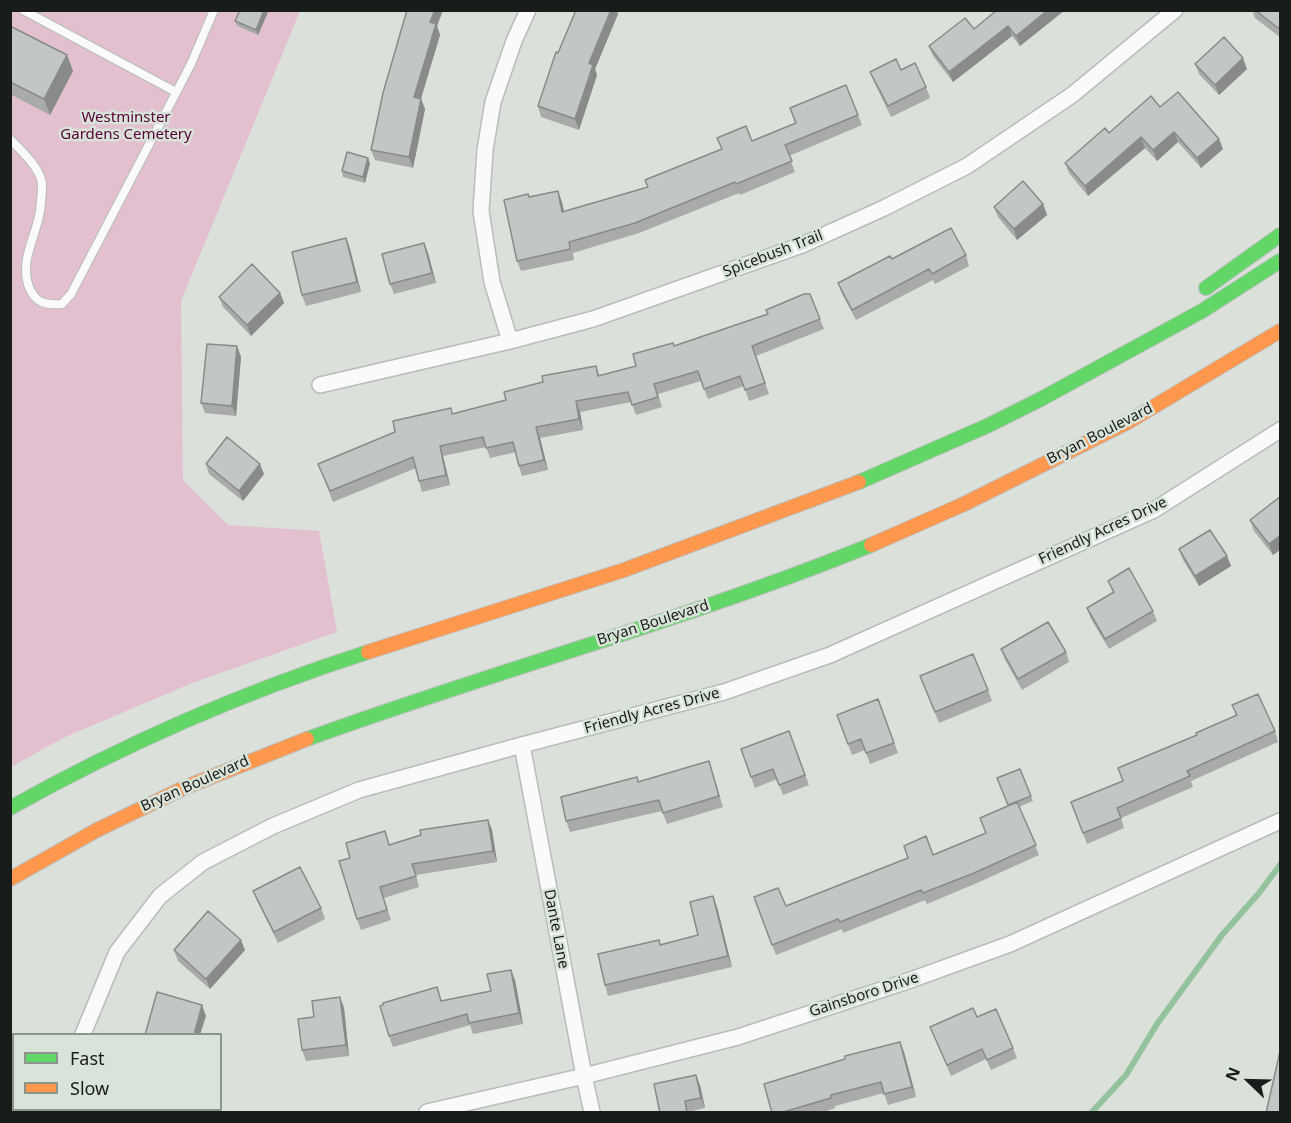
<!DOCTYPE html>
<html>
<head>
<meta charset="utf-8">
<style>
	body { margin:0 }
	#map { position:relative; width:1291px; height:1123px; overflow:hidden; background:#dbe0db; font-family:"Noto Sans",sans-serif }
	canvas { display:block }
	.frame { position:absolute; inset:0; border:12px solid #191d1a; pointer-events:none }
	.legend { position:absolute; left:12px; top:1033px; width:210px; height:78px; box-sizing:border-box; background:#d8e3da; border:2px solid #8c948d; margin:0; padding:8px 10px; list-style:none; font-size:18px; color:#191d1a }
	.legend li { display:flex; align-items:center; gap:12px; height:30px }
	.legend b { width:30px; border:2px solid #8c948d }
	.north { position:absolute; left:1219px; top:1051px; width:60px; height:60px; -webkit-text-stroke:4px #d8e3da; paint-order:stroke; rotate:293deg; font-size:16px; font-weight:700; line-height:24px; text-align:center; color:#191d1a }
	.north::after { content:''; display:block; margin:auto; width:21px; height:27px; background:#191d1a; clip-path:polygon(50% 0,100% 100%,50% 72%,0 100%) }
</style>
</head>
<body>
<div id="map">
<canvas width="1291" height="1123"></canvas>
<div class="frame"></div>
<ul class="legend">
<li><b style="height:8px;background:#63d668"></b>Fast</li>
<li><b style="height:8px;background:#ff974d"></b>Slow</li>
</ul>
<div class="north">N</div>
</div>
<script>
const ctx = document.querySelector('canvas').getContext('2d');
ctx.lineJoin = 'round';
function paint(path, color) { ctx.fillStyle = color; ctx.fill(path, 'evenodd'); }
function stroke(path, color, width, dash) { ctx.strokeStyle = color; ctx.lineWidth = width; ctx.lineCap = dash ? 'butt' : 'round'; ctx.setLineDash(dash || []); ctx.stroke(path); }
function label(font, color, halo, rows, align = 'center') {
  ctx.font = font + ' "Noto Sans",sans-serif'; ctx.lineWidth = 5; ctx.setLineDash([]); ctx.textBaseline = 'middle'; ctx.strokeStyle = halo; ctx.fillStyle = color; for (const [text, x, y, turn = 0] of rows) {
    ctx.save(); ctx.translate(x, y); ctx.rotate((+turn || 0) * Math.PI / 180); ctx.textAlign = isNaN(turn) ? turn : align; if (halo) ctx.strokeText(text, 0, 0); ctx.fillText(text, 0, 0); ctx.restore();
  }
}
paint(new Path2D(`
	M11,11H300L181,301L183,480L228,525L319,531L337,632L192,683L63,738L11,767Z`), '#e3c0cf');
stroke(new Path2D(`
	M1092,1112L1126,1075L1157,1024L1222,935L1259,893L1280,865`), '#93c29d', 6);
const lane = new Path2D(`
	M23,10L176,92
	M10,139C21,150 41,169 42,184C42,192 41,203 40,211C36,237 19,261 29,287C36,304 46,305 62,304L71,294L191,64L214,10`);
const street = new Path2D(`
	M510,341L492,282L481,211L485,150L493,102L514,41L528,10
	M320,385L510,341L593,319L802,245L884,208L967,166L1072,95L1175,10
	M522,745L584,1076L592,1112
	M83,1034L117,952L160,896L203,862L273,826L359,790L522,745L724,692L830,655L1154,510L1280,430
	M115,1110L123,1112
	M51,1112L52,1110
	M427,1112L584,1076L738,1037L908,981L1010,944L1280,821`);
const fast = new Path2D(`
	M1206,288L1280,235
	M859,482L987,426L1041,399L1202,311L1280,261
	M307,739C493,671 687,620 871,545
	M10,808C124,744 243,692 368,652`);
const slow = new Path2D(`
	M871,545L964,504L1128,422L1280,331
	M368,652L624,570L859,482
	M10,879L97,830L186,787L307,739`);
stroke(lane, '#b9bdba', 10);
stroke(street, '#b9bdba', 18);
stroke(fast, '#bcbebc', 16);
stroke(slow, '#bcbebc', 16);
stroke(lane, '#fafafa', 8);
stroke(street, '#fafafa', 15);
stroke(fast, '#63d668', 14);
stroke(slow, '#ff974d', 14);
paint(new Path2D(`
	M269,10L258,35L237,26L235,21Z
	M407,10H443L437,26L440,35L421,99L425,109L413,168L375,160L371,150Z
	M1065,10L1020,46L1012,36L953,82L933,56L929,46L974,29Z
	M1252,10H1281V38L1255,18Z
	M618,14L595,69L597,75L579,130L541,117L538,106L558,53Z
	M10,26L67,55L73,71L50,115L10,94Z
	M1195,64L1247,69L1219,95L1199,74Z
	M901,70L926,87L930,98L891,117L874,82L870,72Z
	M1160,107L1223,149L1201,168L1178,142L1157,161L1145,148L1088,196L1069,173L1065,163L1109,133Z
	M790,108L858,115L862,125L789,156L795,172L740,195L739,193L639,233L573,253L574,260L521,271L517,261L530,197L562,202L564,212L648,187L752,141L795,123Z
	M370,163L365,183L343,177L342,171Z
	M1043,204L1047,215L1017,240L998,217L994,207Z
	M346,238L350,249L361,292L306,306L302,295Z
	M424,243L428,253L436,283L394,294L390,284Z
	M966,255L969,266L935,284L933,280L856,320L842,294L838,283L892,259Z
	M280,293L284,303L251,336L223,307L219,297Z
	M810,294L824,329L756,356L769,394L749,401L744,386L708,399L701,381L658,394L662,407L636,415L631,402L580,412L583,430L540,438L548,470L522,476L519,466L516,452L490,458L486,447L443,456L450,485L422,492L419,481L416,468L333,502L318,464L453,414L506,400L543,382L596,366L600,376L636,366L674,346L768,314Z
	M237,346L241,357L236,416L205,413L201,403Z
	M206,464L264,474L243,501L209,474Z
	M1281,496V549L1273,555L1254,531L1250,520Z
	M1179,549L1227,556L1231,566L1199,586L1183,560Z
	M1108,581L1153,611L1157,621L1109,649L1091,619L1087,608L1113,593Z
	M1001,649L1066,652L1069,662L1022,690L1005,660Z
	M920,676L988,690L992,701L939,723Z
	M878,699L898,753L870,764L865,750L852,755L837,715Z
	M1232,705L1275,731L1278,742L1191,781L1193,787L1121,818L1124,828L1087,844L1071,802L1123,782L1118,768L1197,735L1236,715Z
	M789,731L809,785L783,795L777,779L755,788L741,749Z
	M709,761L723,807L667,824L662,811L570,832L566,821L638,782Z
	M1020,769L1033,801L1019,807L1039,855L977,883L927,904L925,900L843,933L842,929L776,955L754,897L786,906L933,855L986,833L980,818L1008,806Z
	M488,820L492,830L497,862L416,875L419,887L384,898L391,920L361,930L357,919L390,845Z
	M253,891L321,908L325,919L278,943L257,901Z
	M717,907L732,967L608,996L605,985L661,944L698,935Z
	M174,950H245L210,989L178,961Z
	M515,980L523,1024L473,1034L470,1025L393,1047L389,1036L442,1001L491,991Z
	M340,997L344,1008L349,1056L306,1061L302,1050L314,1017Z
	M977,1017L1013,1048L1017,1058L991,1070L986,1059L951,1076L930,1027Z
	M900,1042L904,1052L916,1097L888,1105L884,1093L835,1106V1108L821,1113H772Z
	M700,1085L705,1108L688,1112L660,1113Z`), '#a8aba8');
paint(new Path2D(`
	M264,10H269L258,35L256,30Z
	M435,10H443L437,26L440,35L418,108L414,97L430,22Z
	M611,10H617L618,14L595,69L597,75L579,130L575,119L589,63Z
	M1048,10H1065L1020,46L1016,36Z
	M1008,26L1012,36L953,82L949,72Z
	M67,55L73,71L50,115L44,99Z
	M1243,58L1247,69L1219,95L1215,85Z
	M421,99L425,109L413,168L409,157Z
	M1174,132L1178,142L1157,161L1153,150Z
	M1141,137L1145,148L1088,196L1085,186Z
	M1219,139L1223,149L1201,168L1197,158Z
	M368,158L370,163L365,183L363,177Z
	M558,191L562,202L566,223L562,212Z
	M1043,204L1047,215L1017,240L1014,229Z
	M346,238L350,249L361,292L357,282Z
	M424,243L428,253L436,283L432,273Z
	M280,293L284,303L251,336L247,325Z
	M237,346L241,357L236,416L232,406Z
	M576,401L580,412L583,430L579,419Z
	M536,427L540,438L548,470L544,460Z
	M440,446L443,456L450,485L446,475Z
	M260,464L264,474L243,501L239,491Z
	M1281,535V549L1273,555L1269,544Z
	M1227,556L1231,566L1199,586L1195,576Z
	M488,820L492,830L497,862L493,851Z
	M713,896L717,907L732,967L728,956Z
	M241,940L245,950L210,989L206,979Z
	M511,970L515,980L523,1024L519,1013Z
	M340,997L344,1008L349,1056L346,1045Z
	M202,1005L206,1016L200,1035H194Z
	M900,1042L904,1052L916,1097L912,1087Z
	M696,1075L700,1085L705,1108L701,1098Z`), '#888b88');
const building = new Path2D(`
	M240,10H264L256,30L235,21Z
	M407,10H435L430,22L436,24L414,97L421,99L409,157L371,150L383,93Z
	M576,10H611L589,63L593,65L575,119L538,106L556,52L558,53Z
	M997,10H1048L1016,36L1008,26L949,72L929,46L965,18L974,29Z
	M1255,10H1281V25L1278,28Z
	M10,26L67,55L44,99L10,82Z
	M1224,37L1243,58L1215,85L1195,64Z
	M896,59L901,70L915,63L926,87L888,106L870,72Z
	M846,85L858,115L785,145L792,161L736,184L735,182L635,223L569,242L570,249L517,261L504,200L528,194L529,197L558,191L562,212L648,187L645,180L722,149L717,138L746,126L752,141L796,123L790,108Z
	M1178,92L1219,139L1197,158L1174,132L1153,150L1141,137L1085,186L1065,163L1105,128L1109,133L1151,96L1160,107Z
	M347,152L368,158L363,177L342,171Z
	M1023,181L1043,204L1014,229L994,207Z
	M951,228L966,255L932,274L929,269L852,310L838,283L890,256L892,259Z
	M346,238L357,282L302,295L292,252Z
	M424,243L432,273L390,284L382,254Z
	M252,264L280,293L247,325L219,297Z
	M804,294H810L820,319L752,346L765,383L745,390L740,376L704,389L698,371L654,384L658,397L632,405L628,392L576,401L579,419L536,427L544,460L519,466L513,442L486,448L483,437L440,446L446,475L419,481L413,457L330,491L318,464L395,432L393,421L451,408L452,414L506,400L504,392L543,382L542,376L596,366L598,376L636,366L633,354L673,343L674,346L768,314L766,310Z
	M207,344L237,346L232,406L201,403Z
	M227,437L260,464L239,491L206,464Z
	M1281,496V535L1269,544L1250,520Z
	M1210,530L1227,556L1195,576L1179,549Z
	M1129,568L1153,611L1105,639L1087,608L1114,592L1108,581Z
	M1048,622L1066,652L1018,679L1001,649Z
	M973,654L988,690L935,712L920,676Z
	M1258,694L1275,731L1187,771L1190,776L1117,808L1121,818L1083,833L1071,802L1123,781L1118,768L1197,735L1196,733L1237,715L1232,705Z
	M878,699L894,743L866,753L861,739L848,744L837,715Z
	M789,731L805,775L779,785L773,769L751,777L741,749Z
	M709,761L719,796L663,813L659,800L566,821L561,797L637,777L638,782Z
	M1020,769L1031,796L1008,805L997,778Z
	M1017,802L1036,845L974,873L923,893L921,890L840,922L838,919L772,945L754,897L778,888L786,906L908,858L904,846L926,836L933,855L986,833L980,818Z
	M488,820L493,851L412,864L416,876L380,887L387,910L357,919L339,861L350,858L346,843L385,831L389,845L421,835L420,830Z
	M300,867L321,908L274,932L253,891Z
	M713,896L728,956L605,985L598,954L659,940L660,945L698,935L690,902Z
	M208,911L241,940L206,979L174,950Z
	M511,970L519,1013L469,1023L467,1014L389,1036L380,1006L383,1005V1003L437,987L441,1001L491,991L487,974Z
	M157,992L202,1005L194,1035H145Z
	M340,997L346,1045L302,1050L298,1019L314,1017L312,1001Z
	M973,1008L977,1017L996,1009L1013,1048L987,1060L982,1049L947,1065L930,1027Z
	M900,1042L912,1087L884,1094L881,1082L831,1095V1098L790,1110L780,1113H772L764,1084L845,1059V1056Z
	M1281,1047V1113H1266Z
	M696,1075L701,1098L685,1101L687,1113H660L654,1084Z`);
paint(building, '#c3c7c3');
stroke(building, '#888b88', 1.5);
label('15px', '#590038', '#d8e3da', [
	["Westminster",126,118],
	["Gardens Cemetery",126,135]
]);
label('15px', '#191d1a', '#d8e3da', [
	["Spicebush Trail",773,254,-21],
	["Bryan Boulevard",1100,434,-27],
	["Friendly Acres Drive",1103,531,-25],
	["Bryan Boulevard",653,623,-18],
	["Friendly Acres Drive",652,711,-15],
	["Bryan Boulevard",195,784,-24],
	["Dante Lane",556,929,79],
	["Gainsboro Drive",864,995,-18]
]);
</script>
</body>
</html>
